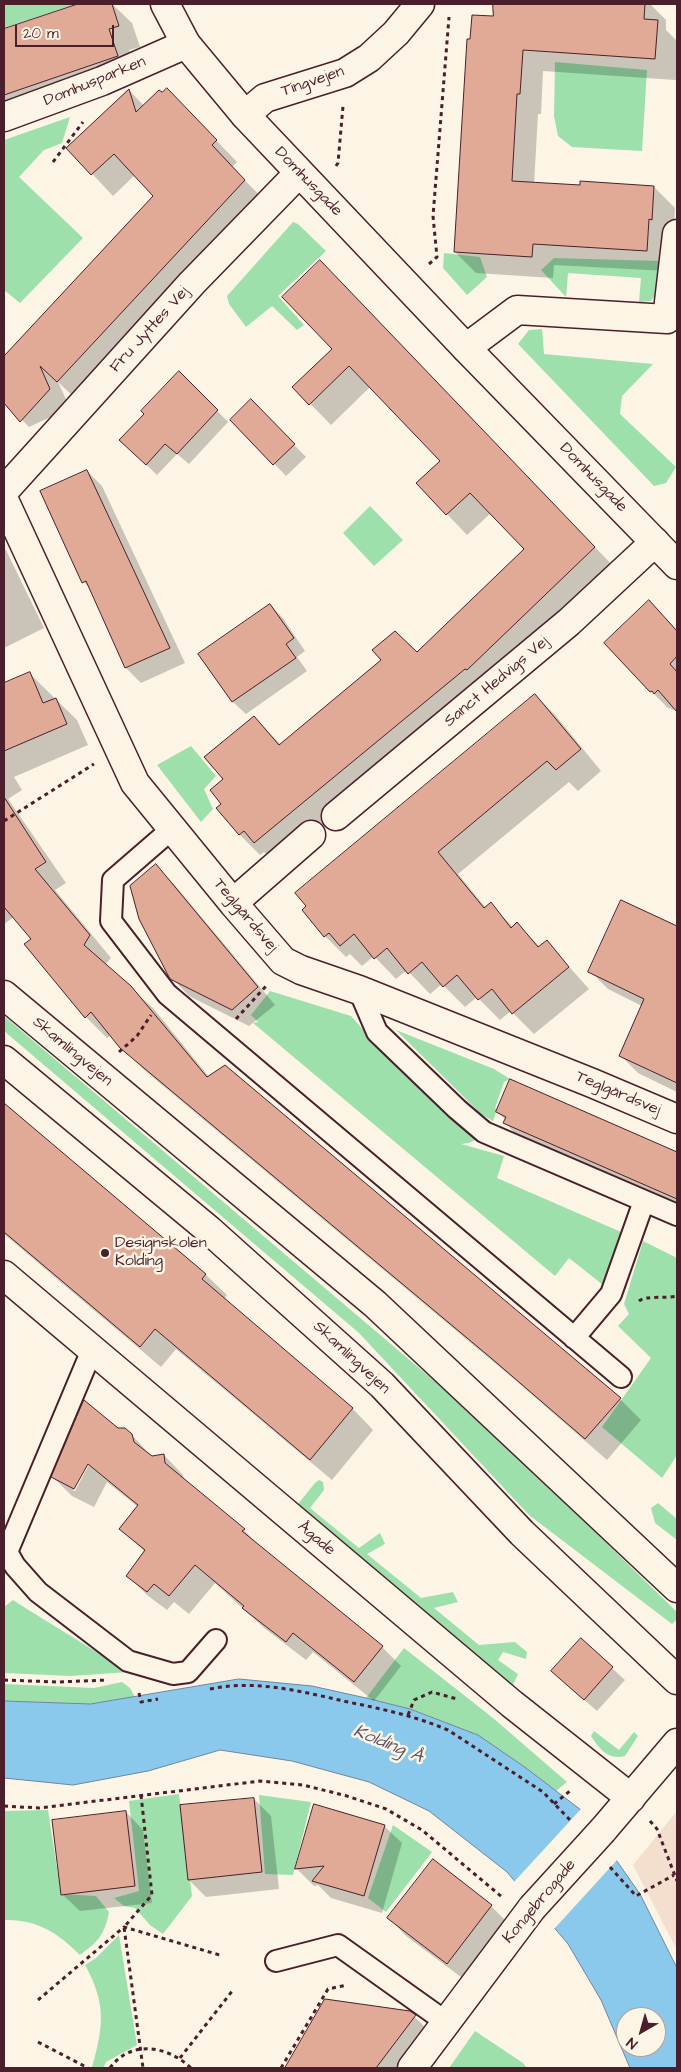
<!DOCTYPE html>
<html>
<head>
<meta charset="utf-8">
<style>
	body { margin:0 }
	#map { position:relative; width:681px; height:2072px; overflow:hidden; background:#fcf5e5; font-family:"Architects Daughter",sans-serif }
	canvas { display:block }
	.frame { position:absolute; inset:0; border:5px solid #4a1f2b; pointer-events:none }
	.north { position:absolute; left:616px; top:2007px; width:50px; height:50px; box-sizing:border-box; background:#fcf5e5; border:1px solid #b59f9b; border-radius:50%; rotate:218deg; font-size:14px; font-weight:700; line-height:20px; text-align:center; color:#4a1f2b }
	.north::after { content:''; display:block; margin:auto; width:18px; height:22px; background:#4a1f2b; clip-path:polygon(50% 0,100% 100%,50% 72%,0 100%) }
	.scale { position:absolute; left:15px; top:25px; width:99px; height:22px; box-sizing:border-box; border:2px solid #4a1f2b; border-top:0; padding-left:6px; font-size:15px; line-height:18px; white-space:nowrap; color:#4a1f2b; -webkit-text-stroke:4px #fcf5e5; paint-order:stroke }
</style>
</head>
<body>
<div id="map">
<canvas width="681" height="2072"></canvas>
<div class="frame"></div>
<div class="north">N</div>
<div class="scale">20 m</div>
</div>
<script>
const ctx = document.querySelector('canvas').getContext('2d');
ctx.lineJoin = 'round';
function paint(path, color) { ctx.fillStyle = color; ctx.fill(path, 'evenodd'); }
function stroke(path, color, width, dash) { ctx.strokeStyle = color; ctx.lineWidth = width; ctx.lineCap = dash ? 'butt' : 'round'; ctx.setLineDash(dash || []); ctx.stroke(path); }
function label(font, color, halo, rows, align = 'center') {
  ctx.font = font + ' "Architects Daughter",sans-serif'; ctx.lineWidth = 5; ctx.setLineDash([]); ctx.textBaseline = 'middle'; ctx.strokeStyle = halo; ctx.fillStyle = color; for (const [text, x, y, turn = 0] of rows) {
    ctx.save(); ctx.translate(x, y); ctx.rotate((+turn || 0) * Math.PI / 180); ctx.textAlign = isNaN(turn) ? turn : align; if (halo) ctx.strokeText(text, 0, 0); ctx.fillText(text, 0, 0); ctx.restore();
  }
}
paint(new Path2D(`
	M677,1811V1950L633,1865Z`), '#f4decd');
paint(new Path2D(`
	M4,4H76L4,28Z
	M555,62L647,70L642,151L572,147L558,136L554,116Z
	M70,117L62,143L44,150L19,177L83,238L20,303L4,290V140Z
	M293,222L298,224L326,251L278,296L304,325L297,330L272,306L246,327L229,304L227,296Z
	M444,253L480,257L487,277L467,295L443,268Z
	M554,258L660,261L656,294L651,301L639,302L641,278L568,273L566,297L541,270Z
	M542,329L544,354L653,364L622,396L620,414L676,467L666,483L654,486L518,344L529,330Z
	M370,506L403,540L374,566L343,533Z
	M191,746L216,776L204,789L213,809L201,822L157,765Z
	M270,991L351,1016L382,1051L475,1140L469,1143L461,1144L504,1156L497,1178L621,1232L603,1285L569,1258L555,1276L253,1023L258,1022L251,1015Z
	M4,1016L438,1384L510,1449L677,1612V1619L672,1624L529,1515L359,1333L4,1031Z
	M396,1030L494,1069L510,1079L504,1082L495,1108L497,1109L493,1121L481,1114Z
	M643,1241L677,1258V1455L662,1478L602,1427L651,1358L618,1326L629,1314L624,1304Z
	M319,1480L323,1482L324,1490L310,1508L359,1548L380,1533L385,1544L367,1554L421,1598L453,1592L458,1602L434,1608L479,1645L515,1642L527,1652L526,1659L503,1652L498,1660L518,1674L512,1687L294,1509L315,1483Z
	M658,1503L677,1519V1540L655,1523L651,1508Z
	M13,1600L27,1609L129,1672L71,1676L4,1673V1607Z
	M404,1648L493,1718L567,1782L556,1791L478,1735L410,1709L366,1698Z
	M122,1682L130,1688L135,1697L90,1704L4,1701V1684L94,1688Z
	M594,1731L619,1750L634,1732L638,1736L625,1756C608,1760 600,1750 591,1736Z
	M179,1794L192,1896L163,1934L150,1925L135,1908L124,1906L114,1898L139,1891L129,1801Z
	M259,1795L311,1802L293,1875L265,1874Z
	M48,1810L61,1894L96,1896L109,1912C105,1934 98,1942 80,1955C58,1933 37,1919 4,1920V1811Z
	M393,1825L432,1852L386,1912L368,1898Z
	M119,1935L137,2045L106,2062L103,2068L92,2067C104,2026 106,2003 85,1965L96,1958Z
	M475,2031L523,2063L527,2068H449Z`), '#9de0ab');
const water = new Path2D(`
	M239,1679L312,1686L366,1698L410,1709L478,1735L526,1768L581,1810L640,1894L677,1968V2068H630L601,2000L568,1944L507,1872L429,1811L369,1782L292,1761L220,1750L148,1771L73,1785L4,1778V1701L90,1704ZM626,2017H656V2047H626Z`);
paint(water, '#8ac9eb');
stroke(water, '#70859e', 1);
paint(new Path2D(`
	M581,1809L618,1859L554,1929L513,1883Z`), '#fcf5e5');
paint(new Path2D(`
	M81,4H112L132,23L140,47L129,50L138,77L4,123V30Z
	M495,4H650L666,20V30L677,41L676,80L543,71L541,114H538L534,184L581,186L654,187L675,208L673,240L667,271L554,265L553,278L476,273L455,252L471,41L494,18Z
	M129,90L144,106L188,111L237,162L232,167L266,202L79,402L58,382L70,408L29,427L4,401V358L155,196L135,175L113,196L68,148Z
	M341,283L615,568L487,689L276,863L264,852L260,855L239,834L223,804L225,780L254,717L281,745L417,654L526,549L491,513L467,535L447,514L442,461L370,387L331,425L294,387L333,349Z
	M179,372L228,422L189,464L177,454L157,475L132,451L146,414Z
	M251,401L306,457L286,476L232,420Z
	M87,471L102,486L185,663L141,683L126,668L91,590L84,582Z
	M4,546L44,628L4,648Z
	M270,605L282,617L305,651L297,657L307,671L246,714L233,702L200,654Z
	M666,620L677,631V710L675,708L673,710L670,708L669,709L651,691Z
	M29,673L77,720L88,745L14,777L22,790L8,799L66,883L55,890L111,958L105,965L153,1008L209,1077L620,1399L641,1420L607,1460L514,1379L143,1069L111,1035L107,1038L86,1017L32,939L14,917L4,924V684Z
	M535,695L556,716L601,771L578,791L569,782L458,874L486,908L490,904L513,927L517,924L540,947L547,942L589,989L534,1034L511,1011L500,1020L477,997L465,1007L442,984L430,994L407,970L396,979L374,956L362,966L350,954L346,957L325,936Z
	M155,866L173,883L275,1005L249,1026L189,996L172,978Z
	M622,902L677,927V1092L638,1073L620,1055L642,1006L608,989L590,971Z
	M511,1081L677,1153V1209L525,1143L505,1123L506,1120L497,1112Z
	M4,1104L206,1275L227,1295L224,1299L353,1409L373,1430L332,1480L176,1349L161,1367L4,1234Z
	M117,1430L132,1435L152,1457L164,1455L183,1475L184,1480L244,1530L262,1549L382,1647L401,1666L374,1701L313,1652L306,1660L263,1627L215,1583L189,1614L174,1602L167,1610L147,1595L128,1576L145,1552L120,1528L138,1507L107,1482L94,1507L72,1496L53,1477ZM89,1457L92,1459L75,1491H73Z
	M581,1640L625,1680L597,1711L565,1683Z
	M254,1799L271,1816L279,1889L206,1897L189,1880Z
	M126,1812L143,1830L152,1903L80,1911L62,1894Z
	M384,1826L402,1843L382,1913L331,1898L318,1885L314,1886L296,1868Z
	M491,1906L508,1923L465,1980L406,1936L389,1918Z
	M325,2001L409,2012L440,2041L420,2068H287Z`), '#0003');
const building = new Path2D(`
	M78,4H112L119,26L109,29L118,56L4,95V29Z
	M493,4H645L644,19L658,20L655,59L523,50L520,94H517L512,181L580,185V181L654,186L652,220L649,219L647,251L533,244L532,257L454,252L467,39H470L472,15L493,16Z
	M167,88L217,140L212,145L245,180L57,382L40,366L50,389L20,422L4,403V356L153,196L114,154L91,175L66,148L129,89L136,112L159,90L162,92Z
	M320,260L595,547L467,670L465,669L254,843L244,831L239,835L216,808L221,804L210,790L223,779L204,757L254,716L279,745L381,660L372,650L395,631L417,652L524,549L470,493L446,515L416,483L440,461L349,366L309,405L292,387L332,349L282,297Z
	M179,371L218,410L177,454L165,444L146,465L119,440L144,414L141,411Z
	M251,399L295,444L273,465L230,420Z
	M87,470L170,648L125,668L86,581L82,583L40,491Z
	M649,600L677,631V656L670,664L677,672V712L658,690L654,694L652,691L650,692L604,643Z
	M270,604L294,638L286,644L296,658L232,702L198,654Z
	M30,672L43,703L56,698L67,724L4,751V683Z
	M535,694L581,749L556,770L547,761L438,852L484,908L491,902L511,928L517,922L538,947L547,940L569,967L512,1014L492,989L478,1000L457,975L443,987L422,962L408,974L387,948L374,959L354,934L340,946L329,933L324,937L302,910L306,906L295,893Z
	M4,797L46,862L35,869L90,935L84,945L131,986L207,1077L225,1065L621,1398L585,1439L491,1358L120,1048L91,1012L85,1018L24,944L31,939L4,907Z
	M156,864L258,987L232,1010L170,979L139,919L130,886Z
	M621,900L677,926V1083L619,1056L644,999L588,972Z
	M510,1079L677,1152V1199L503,1123L506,1117L496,1112Z
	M4,1103L206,1274L202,1279L353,1408L310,1460L155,1329L140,1347L4,1232Z
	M84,1400L118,1428H125L132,1434L134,1442L152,1456L164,1454L165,1463L245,1529L242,1531L383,1646L354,1682L293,1633L286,1642L242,1608L244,1606L195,1565L169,1596L154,1584L147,1592L126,1576L145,1550L119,1529L138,1505L88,1464L74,1489L51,1477Z
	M581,1638L613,1667L584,1700L551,1671Z
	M254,1798L262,1872L188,1880L180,1805Z
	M314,1804L385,1825L364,1896L312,1881L324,1866L295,1869Z
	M126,1811L135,1886L61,1895L52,1820Z
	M433,1859L492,1905L447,1964L387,1918Z
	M325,1999L410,2011L416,2015L376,2068H285Z`);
paint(building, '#e0aa96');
stroke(building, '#4a1f2b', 1);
const service = new Path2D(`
	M173,828L113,880L111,921L167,994L621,1377
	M359,990L377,1032L457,1109L484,1132L677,1215
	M574,1338L611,1294L644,1201
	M92,1350L7,1552L15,1566L38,1592L128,1661L173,1674L188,1672L216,1640
	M276,1961L338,1945L446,2022`);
const minor = new Path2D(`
	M245,115L265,98L345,73L369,58L396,33L420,4
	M4,117L102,81L186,44
	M466,348L517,310L667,319L677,234
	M4,491L192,283L299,173
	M4,500L135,783L233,903L283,961L301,970L359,990L592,1083L677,1119
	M336,816L569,622L655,542
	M233,903L311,835
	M4,1275L512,1704L631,1798
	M603,1830L677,1743
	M412,2068L532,1908`);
const tertiary = new Path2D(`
	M165,4L186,44L245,115L466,348L677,565`);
const secondary = new Path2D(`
	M4,995L375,1304L677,1588
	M4,1060L209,1230L382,1385L522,1533L677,1680`);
stroke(service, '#4a1f2b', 24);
stroke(minor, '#4a1f2b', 31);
stroke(tertiary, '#4a1f2b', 31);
stroke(secondary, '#4a1f2b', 31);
stroke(new Path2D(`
	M53,162L83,122
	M336,166L338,163L343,106
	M429,264L437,257L433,216L449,17
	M4,821L94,764
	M236,1019L266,986
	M119,1052L137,1036L151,1015
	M639,1301C646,1295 666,1299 677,1296
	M4,1680L58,1682L108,1680
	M210,1689C256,1679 303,1692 348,1702C382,1709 415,1716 448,1730L543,1792L570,1820
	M139,1693L141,1702L158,1699
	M408,1715L414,1700L432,1692L457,1699
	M141,1795L152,1895L124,1927L143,2068
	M554,1804L571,1790
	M4,1806L39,1808L260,1781L303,1785L347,1796L386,1809L422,1830L502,1897
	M650,1821L657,1829L677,1881
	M610,1867L636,1896L674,1875
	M38,2000L124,1927L223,1956
	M38,2042L88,2068
	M180,2058L233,1990
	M110,2068C131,2039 168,2046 191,2068
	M281,2068L328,1989L347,1985`), '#4a1f2b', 3, [4, 4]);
stroke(service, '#fcf5e5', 20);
stroke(minor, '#fcf5e5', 28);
stroke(tertiary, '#fcf5e5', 28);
stroke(secondary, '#fcf5e5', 28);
const minorBridge = new Path2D(`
	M532,1908L603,1830`);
stroke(minorBridge, '#4a1f2b', 31, []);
stroke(minorBridge, '#fcf5e5', 28);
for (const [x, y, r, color] of [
	[105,1253,5,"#4a1f2b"]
]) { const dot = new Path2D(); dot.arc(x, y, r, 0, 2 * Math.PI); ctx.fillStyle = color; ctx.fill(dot); stroke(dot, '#fcf5e5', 2); }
label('16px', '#4a1f2b', '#fcf5e5', [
	["Domhusparken",95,82,-22],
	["Tingvejen",313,82,-19],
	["Domhusgade",308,182,46],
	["Fru Jyttes Vej",150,330,-48],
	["Domhusgade",593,478,46],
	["Sanct Hedvigs Vej",497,682,-40],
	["Teglgårdsvej",245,916,50],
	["Skamlingvejen",72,1052,40],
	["Teglgårdsvej",618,1094,23],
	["Skamlingvejen",351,1358,43],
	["Ågade",316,1539,40],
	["Kongebrogade",540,1902,-50]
]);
label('16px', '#4a1f2b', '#fcf5e5', [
	["Designskolen",115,1244],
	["Kolding",115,1262]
], 'left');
label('italic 18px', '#5d5265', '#fcf5e5', [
	["Kolding Å",388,1745,22]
]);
</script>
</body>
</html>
